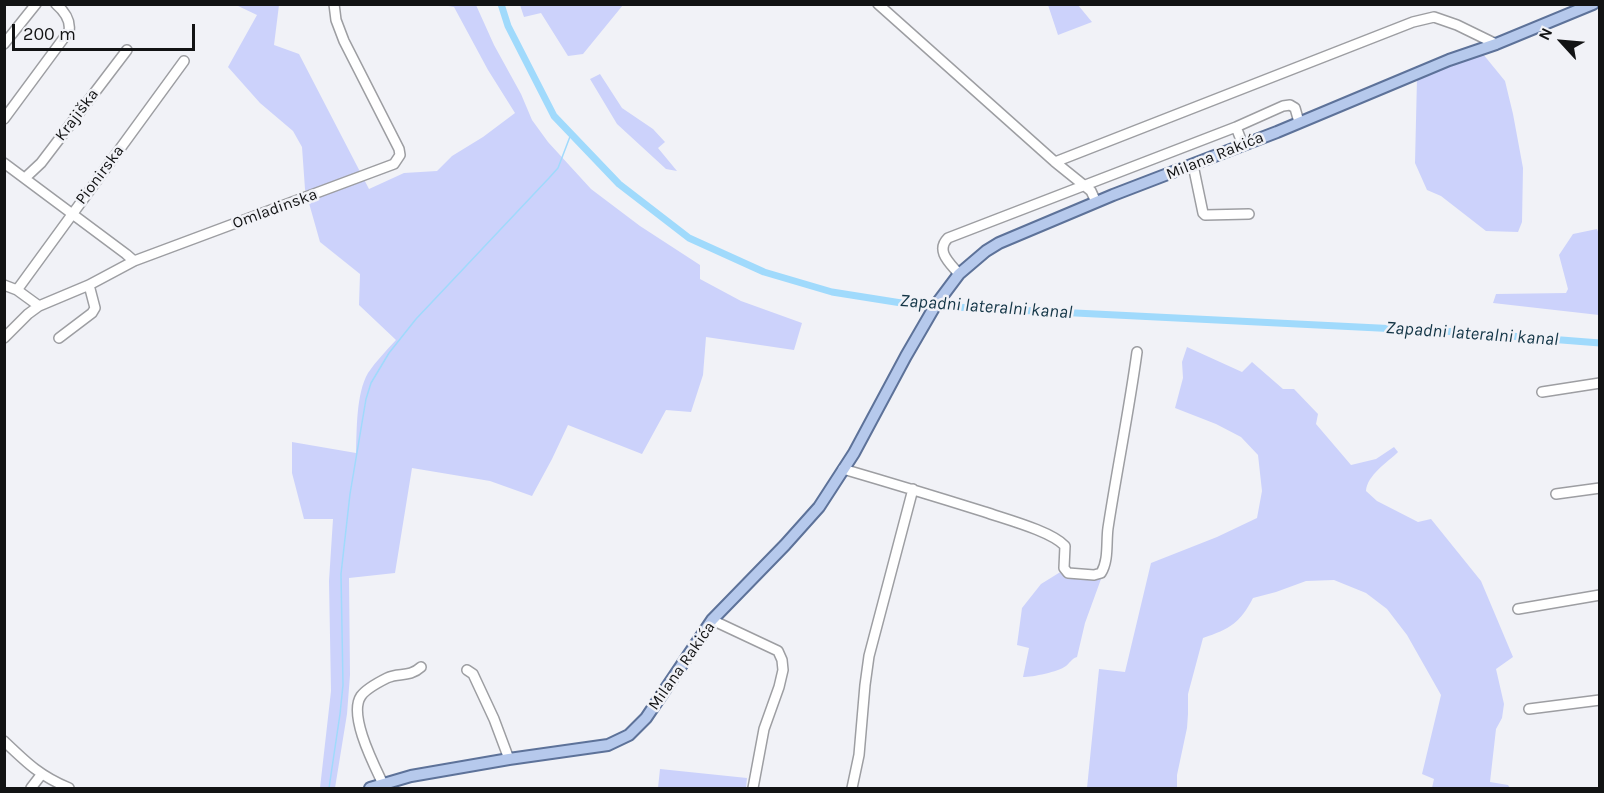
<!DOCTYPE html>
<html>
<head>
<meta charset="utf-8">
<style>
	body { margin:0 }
	#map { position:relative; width:1604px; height:793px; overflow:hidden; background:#f1f2f7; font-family:Karla,sans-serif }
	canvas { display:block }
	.frame { position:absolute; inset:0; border:6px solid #121314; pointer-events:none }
	.north { position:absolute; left:1532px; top:12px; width:60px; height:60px; -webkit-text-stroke:4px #f1f2f7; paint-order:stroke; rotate:296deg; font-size:16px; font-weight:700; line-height:24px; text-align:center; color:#121314 }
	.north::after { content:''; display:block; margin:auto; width:21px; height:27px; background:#121314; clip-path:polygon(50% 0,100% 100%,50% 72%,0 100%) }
	.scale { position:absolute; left:12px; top:24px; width:183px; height:27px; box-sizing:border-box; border:3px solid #121314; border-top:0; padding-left:8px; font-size:18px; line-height:21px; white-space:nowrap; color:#121314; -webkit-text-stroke:4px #f1f2f7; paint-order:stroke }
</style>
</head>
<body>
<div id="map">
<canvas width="1604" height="793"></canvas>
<div class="frame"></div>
<div class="north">N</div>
<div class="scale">200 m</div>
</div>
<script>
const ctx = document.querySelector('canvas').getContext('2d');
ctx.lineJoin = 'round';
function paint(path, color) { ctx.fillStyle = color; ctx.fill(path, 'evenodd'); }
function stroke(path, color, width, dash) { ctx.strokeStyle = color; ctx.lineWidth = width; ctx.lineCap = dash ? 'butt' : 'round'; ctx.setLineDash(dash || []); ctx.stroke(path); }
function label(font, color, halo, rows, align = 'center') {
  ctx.font = font + ' Karla,sans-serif'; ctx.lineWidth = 5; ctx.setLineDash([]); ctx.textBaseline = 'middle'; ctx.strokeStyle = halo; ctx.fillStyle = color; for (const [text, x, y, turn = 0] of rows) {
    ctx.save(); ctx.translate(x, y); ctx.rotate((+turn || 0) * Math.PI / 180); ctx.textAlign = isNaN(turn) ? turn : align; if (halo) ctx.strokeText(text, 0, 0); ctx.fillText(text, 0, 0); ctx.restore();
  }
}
paint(new Path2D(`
	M236,5H279L274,45L299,54L369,189L404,173L437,171L452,156L483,137L515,113L488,70L454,7L443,5H476L494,45L521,94L532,120L548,142L591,189L640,226L700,265V279L741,301L802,323L794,350L706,337L703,375L691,412L666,410L642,454L568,425L552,459L532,496L490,481L412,468L395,573L349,578L350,675L347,714L335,788H320L331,691L329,581L333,519H304L292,473V442L356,453C357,429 356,394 368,373C376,361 386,351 396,340L359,305L360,274L320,242L305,189L302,147L293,131L260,103L228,67L257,15Z
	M520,5V4L623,5L583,54L568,56L541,13L524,17Z
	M1048,5H1078L1092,22L1058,35Z
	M1483,54L1505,81L1513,114L1523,168L1522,222L1518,232L1486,231L1441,196L1427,190L1415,163L1417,78Z
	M600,74L622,108L653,129L665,142L658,148L677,171L666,169L617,124L590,79Z
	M1597,229L1600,237L1599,315L1493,303L1496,294L1566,293L1568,289L1559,255L1573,234Z
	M1187,347L1242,372L1252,362L1283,389H1294L1318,414L1316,424L1351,465L1376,459L1394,447L1398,452C1388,462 1367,475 1366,491L1377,501L1418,522L1431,519L1481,581L1513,657L1496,669L1504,704L1502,718L1496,729L1490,782L1508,785L1510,788H1432L1434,779L1422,774L1441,695L1407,635L1387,609L1366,593L1334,580L1306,581L1276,592L1253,598C1240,623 1230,629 1203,638L1188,694V714L1187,728L1177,775V788H1087L1099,669L1125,672L1151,563L1217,537L1257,518L1262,491L1258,455L1241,437L1216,424L1175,408L1183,378L1182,362Z
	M1062,571L1080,578L1101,579L1085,623L1077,657C1071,659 1070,663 1066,666C1058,672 1033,677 1023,677L1029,648L1017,645L1022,608L1041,584Z
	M660,769L747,778L746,788H658Z`), '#ccd2fb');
stroke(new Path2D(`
	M329,788L340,714L343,685L341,574L350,494L366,399L371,383L389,353L416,319L549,178L558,168L571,134`), '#a0dafc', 1.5);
stroke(new Path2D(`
	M501,4L508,26L554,116L619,184L689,238L764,272L832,292L914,305L1459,332L1600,343`), '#a0dafc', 7);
const minor = new Path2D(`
	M878,4L1055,162L1091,191L1096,202
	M4,44L36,4
	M4,119L69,31C71,20 64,11 56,4
	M1236,127L1243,145
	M1055,162L1413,22L1434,17L1457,25L1496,44
	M4,163L126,254L134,261
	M1193,165L1203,213L1205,215L1249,214
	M25,178L41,163L127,50
	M959,274C950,263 935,251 948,238L1236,127L1283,106L1290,105L1295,108L1299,122
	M4,285L17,290L39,306
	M17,290L184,61
	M4,338L28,314L39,306L89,285L134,261L394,164L400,155L399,149L344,41L336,20L334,4
	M59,338L92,313L95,308L89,285
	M1542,392L1600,383
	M843,469C891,483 937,497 985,512C1005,519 1051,531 1065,546L1064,568L1068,573L1094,575L1101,573C1109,560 1106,542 1108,528C1117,469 1129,411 1137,352
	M1556,494L1600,488
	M1518,609L1600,595
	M712,620L778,651L782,660L783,670L779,687L764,729L753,788
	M467,670L473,674L494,719L509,759
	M1529,709L1600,700
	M4,741C27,763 40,776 69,788
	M383,784C374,765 348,715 361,696C366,689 379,682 387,678C399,672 409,678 421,667
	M31,788L41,775
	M852,788L859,755L865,685L869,656L913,489`);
const major = new Path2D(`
	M370,788L411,776L509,759L608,745L629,735L646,718L712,620L785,545L819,507L854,453L906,356L935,306L959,274L986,251L999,243L1113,195L1277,132L1449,60L1496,44L1593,4`);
stroke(minor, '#9d9ea2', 12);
stroke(major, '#5d7299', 14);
stroke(minor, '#fff', 9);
stroke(major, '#b6c9ec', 10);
label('16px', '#121314', '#f1f2f7', [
	["Krajiška",77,115,-53],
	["Milana Rakića",1215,156,-22],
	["Pionirska",100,175,-53],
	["Omladinska",275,209,-20],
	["Milana Rakića",682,666,-55]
]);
label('italic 18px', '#133546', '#f1f2f7', [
	["Zapadni lateralni kanal",986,307,4],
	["Zapadni lateralni kanal",1472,334,4]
]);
</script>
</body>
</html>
